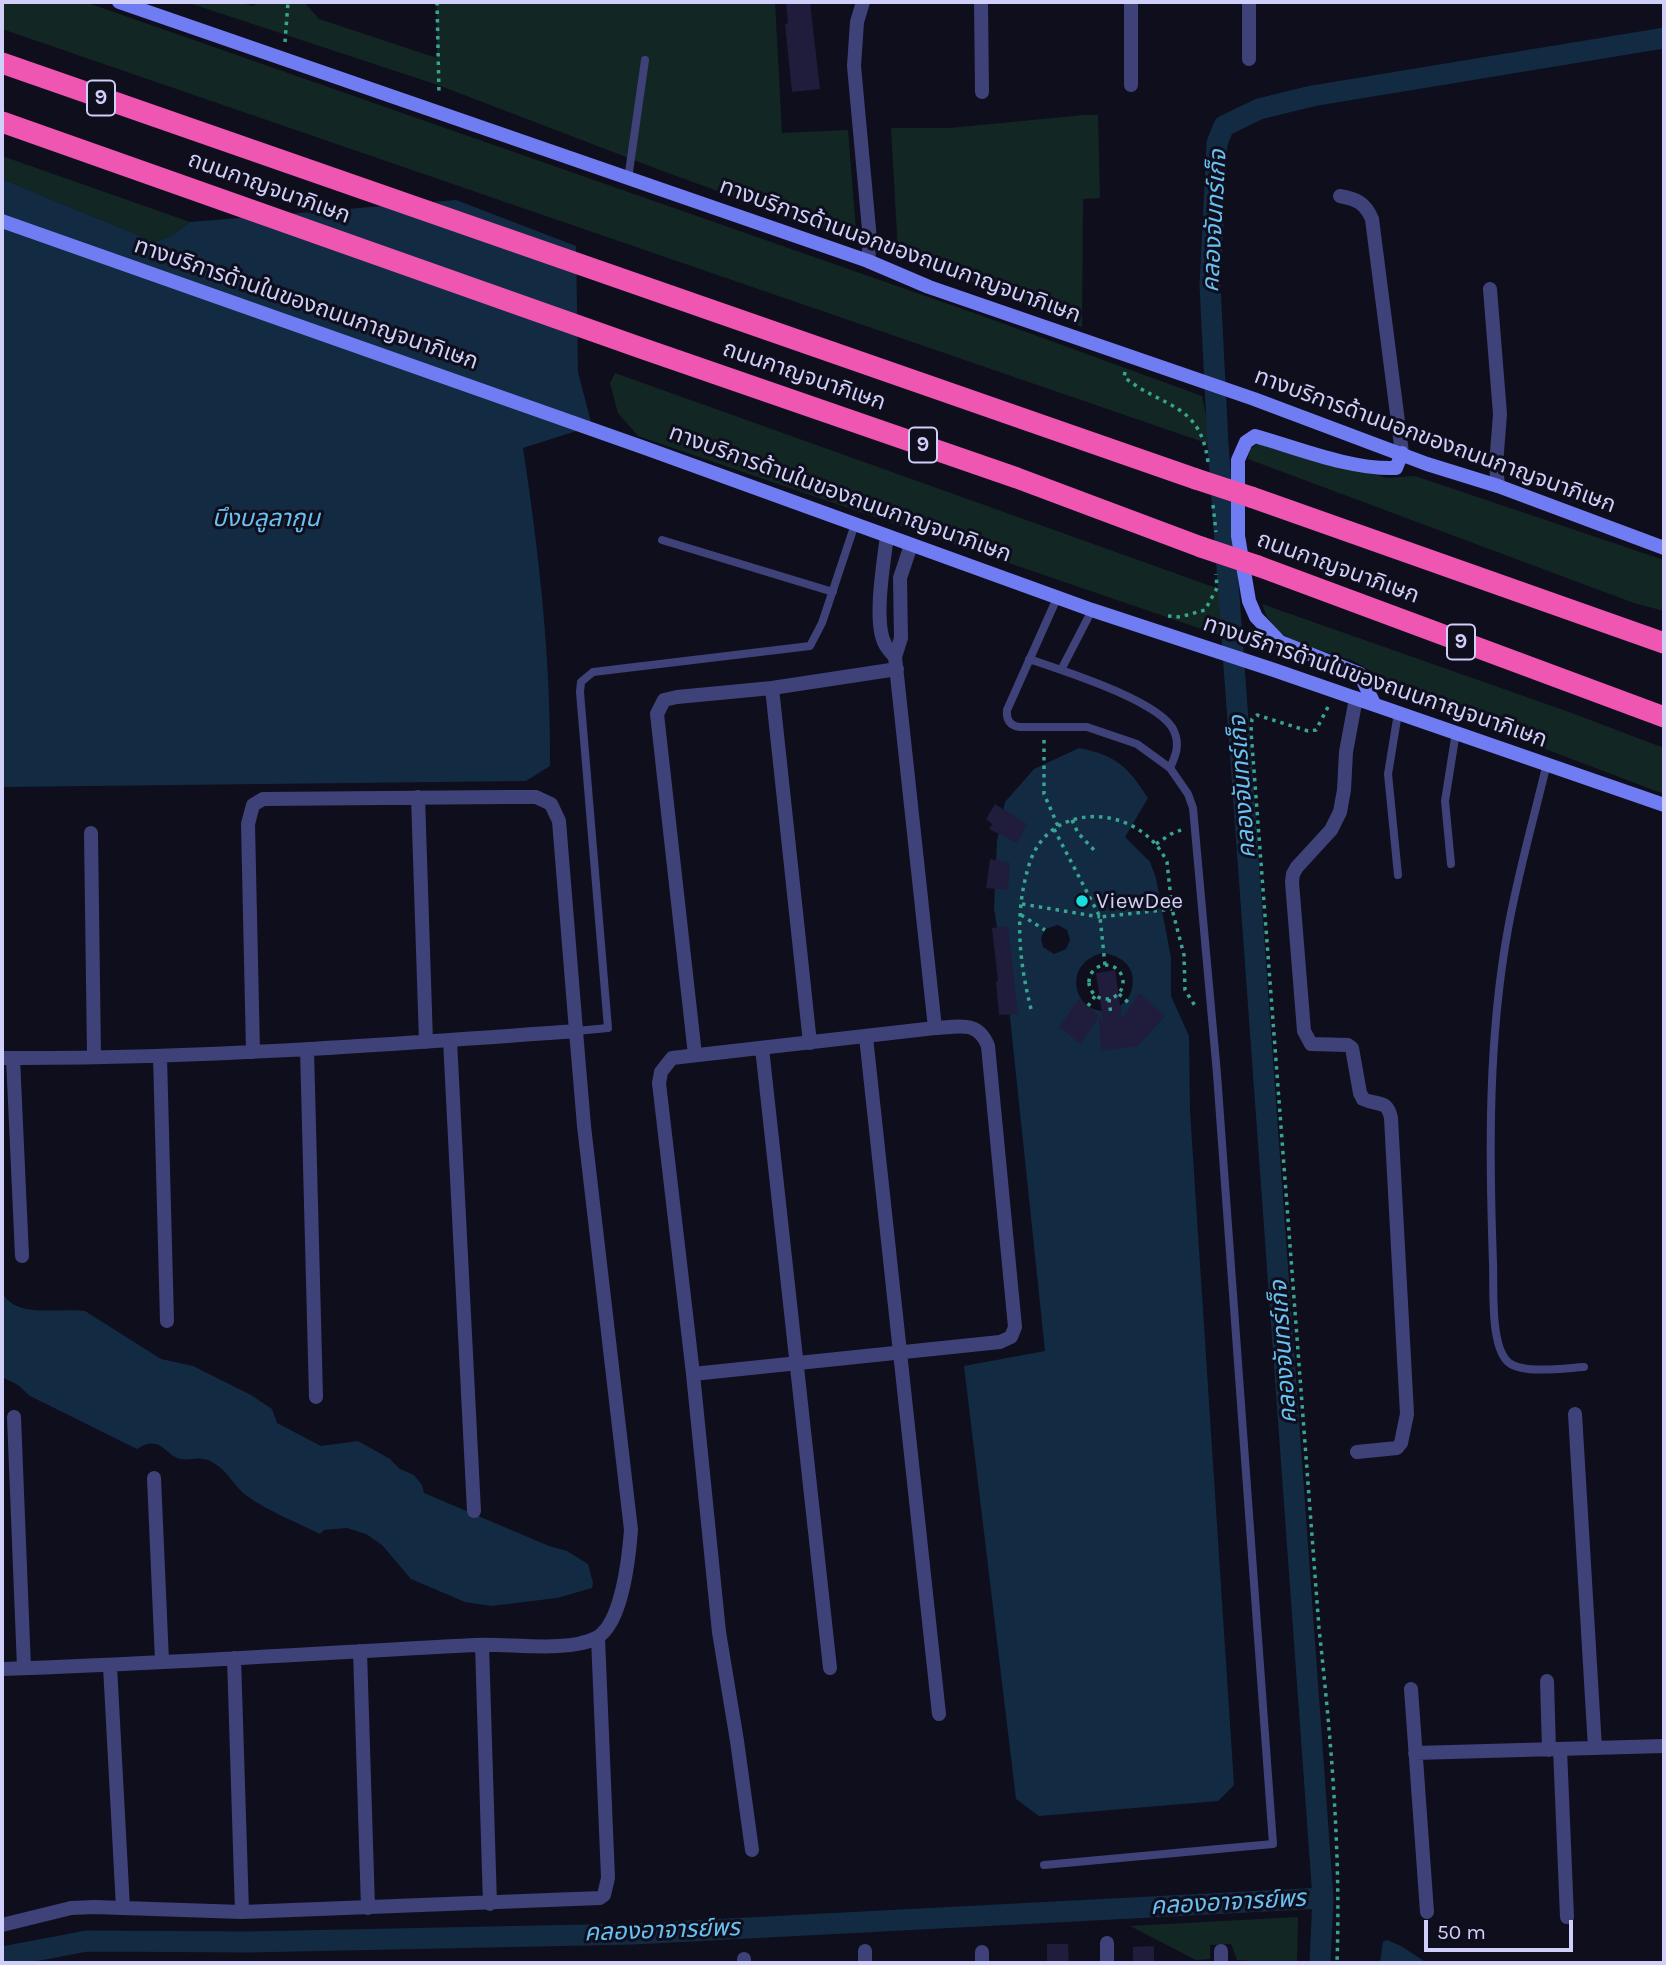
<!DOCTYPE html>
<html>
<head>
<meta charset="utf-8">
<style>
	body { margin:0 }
	#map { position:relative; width:1666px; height:1965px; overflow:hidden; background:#0f0e1d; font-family:Karla,sans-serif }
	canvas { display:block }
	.frame { position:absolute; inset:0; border:4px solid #cfcffa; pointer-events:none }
	.scale { position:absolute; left:1424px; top:1920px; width:149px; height:32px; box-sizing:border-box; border:4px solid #cfcffa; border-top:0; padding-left:9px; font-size:21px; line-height:24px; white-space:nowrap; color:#cfcffa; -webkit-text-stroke:5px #0f0e1d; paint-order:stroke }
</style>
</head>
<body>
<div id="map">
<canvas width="1666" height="1965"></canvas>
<div class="frame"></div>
<div class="scale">50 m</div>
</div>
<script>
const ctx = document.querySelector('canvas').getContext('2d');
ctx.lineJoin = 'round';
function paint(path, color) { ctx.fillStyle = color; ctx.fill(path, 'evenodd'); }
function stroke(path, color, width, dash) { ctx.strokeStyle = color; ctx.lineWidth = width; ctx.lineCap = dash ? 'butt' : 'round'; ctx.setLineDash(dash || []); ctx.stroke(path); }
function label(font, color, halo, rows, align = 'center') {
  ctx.font = font + ' Karla,"Noto Sans Thai",sans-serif'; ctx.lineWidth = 6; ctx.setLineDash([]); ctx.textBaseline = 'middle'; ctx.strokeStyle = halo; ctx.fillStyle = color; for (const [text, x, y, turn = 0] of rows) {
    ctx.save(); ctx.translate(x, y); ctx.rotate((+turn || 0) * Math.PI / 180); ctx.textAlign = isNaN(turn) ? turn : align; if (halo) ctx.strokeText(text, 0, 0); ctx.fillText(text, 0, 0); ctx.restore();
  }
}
paint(new Path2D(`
	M2,2H85L974,313L1202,396L1212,445L2,29Z
	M186,2H238L252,6L261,2H304L319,19L437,58V2H775L782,133L848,130L856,231L851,239L668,173L438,85Z
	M1084,115H1098L1100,198L1083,199L1082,327L898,252L891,128H950Z
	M2,156L190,222L171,236L155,242L2,179Z
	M615,373L1222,590L1225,637L638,436L618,413L610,383Z
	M1259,443L1387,478L1415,476L1664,560V611L1634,603L1248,459L1250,449Z
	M1262,604L1569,712L1664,748V794L1424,703L1354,661L1298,643L1278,632L1267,617Z
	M1298,1917L1297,1963H1252L1251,1961L1237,1960L1231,1944L1210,1945V1959L1196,1960L1130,1926Z`), '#122724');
paint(new Path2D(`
	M2,179L155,242L171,236L190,222L456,200L576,246L578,372L592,426L523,448C539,553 551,660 550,766L526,781L2,787Z
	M1079,748C1116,755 1128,767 1148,798L1125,837L1150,862L1156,878L1171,958V996L1189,1036L1190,1111L1234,1785L1218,1801L1039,1816L1016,1799L964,1366L1045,1351L1008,998L994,908L997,841L1005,802L1034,769ZM1058,925L1067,930L1070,940L1066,949L1054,954L1043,947L1041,938L1045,929ZM1102,953C1121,955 1137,967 1132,988C1130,998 1124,1005 1115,1008C1079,1024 1056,966 1102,953Z
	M2,1291C13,1320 62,1307 85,1311L161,1359L193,1366L251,1395L272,1409L277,1423L321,1446L358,1441L390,1459L400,1469L414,1475L422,1485L424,1493L549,1546L567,1551L588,1564L593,1583L592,1588L557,1598L491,1606L465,1602L411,1579L382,1545L366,1534L347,1528L324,1530L320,1534C298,1523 266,1510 247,1496C234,1487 228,1470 212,1462C200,1455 191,1461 181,1459C165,1456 161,1433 137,1449L30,1396L18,1385L2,1377Z
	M1387,1940L1401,1946L1427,1963H1380L1383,1942Z`), '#122b42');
stroke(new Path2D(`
	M2,1957L87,1941L248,1942L633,1934L1323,1898
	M1320,1963L1323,1898L1218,444L1210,285L1217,143L1224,126L1259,109L1312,96L1664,38`), '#122b42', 21);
paint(new Path2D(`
	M786,2H810L820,89L792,92L785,24L788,23Z
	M995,804L1027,824L1017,843L989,829L992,824L986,819Z
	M990,859L1010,863L1008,890L986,888Z
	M1008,926L1018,1014L999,1015L996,981H998L992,928Z
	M1115,970L1122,1019L1139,993L1165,1016L1138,1046L1101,1051L1099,1016L1103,1019L1096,973Z
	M1079,999L1099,1016L1081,1044L1059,1027Z
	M1047,1944H1068L1069,1963H1047Z
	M1154,1946V1963H1133V1947Z`), '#1f1c3c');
stroke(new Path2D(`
	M437,2L439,94
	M285,42L288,2
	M1125,372L1124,377C1164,409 1200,402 1208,462
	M1213,505L1216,532
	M1168,616L1180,617L1205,610L1217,588L1216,574
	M1328,707L1316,730L1308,731L1257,715L1252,719L1251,731L1319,1628C1331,1739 1341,1851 1337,1963
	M1044,740V794L1058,826
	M1072,820L1078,833L1095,851
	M1054,829L1100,917
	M1156,844L1171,834L1181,830
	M1022,904L1100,917
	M1021,915L1045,930
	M1089 982a17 17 0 1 1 34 0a17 17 0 1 1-34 0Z
	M1105,965L1100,917L1172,909
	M1119,994L1131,1005
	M1109,999L1111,1015
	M1088,1006L1095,996
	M1031,1009C1019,961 1014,913 1029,865C1049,798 1140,804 1167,862L1172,909L1184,955L1185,990L1197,1009`), '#39a491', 3.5, [3.5, 5]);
stroke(new Path2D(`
	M628,179L645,60
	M662,540L833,592
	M1029,659C1061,670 1161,701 1174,731C1180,745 1176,755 1170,768
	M1061,670L1092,610
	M1547,763C1534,818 1518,873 1508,929C1488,1039 1489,1152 1493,1263C1494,1287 1490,1343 1507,1361C1520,1375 1565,1368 1584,1367
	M1451,864L1445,801L1456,732
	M1398,875L1388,774L1398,713
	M576,1031L608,1028L580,692L581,682L593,672L810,646L822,623L855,524
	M1044,1865L1273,1844L1217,1074L1193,808L1188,794L1170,768L1137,744L1087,727H1020C1010,726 1006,720 1007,710L1057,598`), '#3e4278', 8);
stroke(new Path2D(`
	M863,2L857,22L854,66L870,240L868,261
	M981,2L982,92
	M1131,2V85
	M1249,2V59
	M1340,196C1357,199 1365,203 1372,219L1402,453
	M1490,289L1500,414L1496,465L1498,486
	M887,536C884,560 873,623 885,644C887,649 892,653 895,657
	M911,545L900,578L901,638L895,657L935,1028
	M772,688L810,1043
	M1356,698L1346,752L1344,790L1340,812L1331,830L1297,867L1293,874L1292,882L1304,1031L1311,1044L1348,1045L1352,1048L1360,1093L1363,1099C1378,1106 1387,1099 1391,1118L1407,1414L1401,1443L1397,1448L1357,1452
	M418,797L426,1042
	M91,833L94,1056
	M866,1037L939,1714
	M450,1040L474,1511
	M762,1048L830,1668
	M307,1049L316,1397
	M253,1052L248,824L253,805L263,799L505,797H536L551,804L559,821L576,1031
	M695,1055L657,714L664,700L677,697L772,688L897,669
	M160,1056L167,1321
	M2,1058C193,1059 385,1045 576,1031L584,1126L631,1530C629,1556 622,1625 596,1638C568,1653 508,1643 475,1645C317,1653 160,1664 2,1669
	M13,1058L22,1256
	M693,1374L1000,1342L1011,1337L1015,1327L988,1046C978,1020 959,1027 935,1028L672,1058L661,1072L659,1083L693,1374L719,1632L737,1741L752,1850
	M1575,1414L1595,1748
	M14,1417L24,1668
	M154,1478L162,1661
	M482,1645L490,1904
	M360,1651L368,1908
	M234,1658L242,1912
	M110,1666L123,1908
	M1547,1681L1549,1750
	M1411,1689L1427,1912
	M1560,1749L1567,1917
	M1415,1753L1664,1746
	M2,1925L71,1908L94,1907L242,1912L600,1898L604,1895L608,1878L598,1638
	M744,1963V1959
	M865,1963V1951
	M982,1963V1952
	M1107,1963V1943
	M1221,1963V1951`), '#3e4278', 14);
stroke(new Path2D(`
	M119,2L868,261L929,287L1254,399L1427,464L1498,486L1664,548
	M2,221L645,448L1092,610L1274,670L1664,805
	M1374,704L1360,674L1280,642L1256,617L1249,601L1238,536V460L1246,442L1255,436C1298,448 1351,470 1396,468L1402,453`), '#707cf1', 14);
stroke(new Path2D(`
	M2,63L1196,479
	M2,122L644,349L1017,478L1201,547
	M1251,497L1664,643
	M1258,566L1664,717`), '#ee56b1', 21);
stroke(new Path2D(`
	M1196,479L1251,497
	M1201,547L1258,566`), '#ee56b1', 21);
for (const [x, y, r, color] of [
	[1082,901,7,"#17dfdc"]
]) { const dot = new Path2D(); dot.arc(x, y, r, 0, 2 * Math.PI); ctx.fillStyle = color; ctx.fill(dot); stroke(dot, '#0f0e1d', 2.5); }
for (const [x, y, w] of [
	[101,98,28],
	[923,445,28],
	[1461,642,28]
]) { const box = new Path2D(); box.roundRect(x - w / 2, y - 17.5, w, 35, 5); ctx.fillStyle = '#0f0e1d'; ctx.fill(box); stroke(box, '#cfcffa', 2); }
label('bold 21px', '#cfcffa', null, [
	["9",101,98],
	["9",923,445],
	["9",1461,642]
]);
label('23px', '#cfcffa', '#0f0e1d', [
	["ถนนกาญจนาภิเษก",269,188,20],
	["ทางบริการด้านนอกของถนนกาญจนาภิเษก",900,251,20],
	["ทางบริการด้านในของถนนกาญจนาภิเษก",306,304,19],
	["ถนนกาญจนาภิเษก",804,376,19],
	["ทางบริการด้านนอกของถนนกาญจนาภิเษก",1435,441,20],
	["ทางบริการด้านในของถนนกาญจนาภิเษก",840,494,20],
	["ถนนกาญจนาภิเษก",1338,568,20],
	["ทางบริการด้านในของถนนกาญจนาภิเษก",1375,682,19]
]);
label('23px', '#cfcffa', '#0f0e1d', [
	["ViewDee",1096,901]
], 'left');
label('italic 24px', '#68c1f0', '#0f0e1d', [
	["คลองจันทร์เก็จ",1215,221,-87],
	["บึงบลูลากูน",266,519],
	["คลองจันทร์เก็จ",1243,787,-94],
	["คลองจันทร์เก็จ",1284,1352,-94],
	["คลองอาจารย์พร",1228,1903,-3],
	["คลองอาจารย์พร",662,1931,-2]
]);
</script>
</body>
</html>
